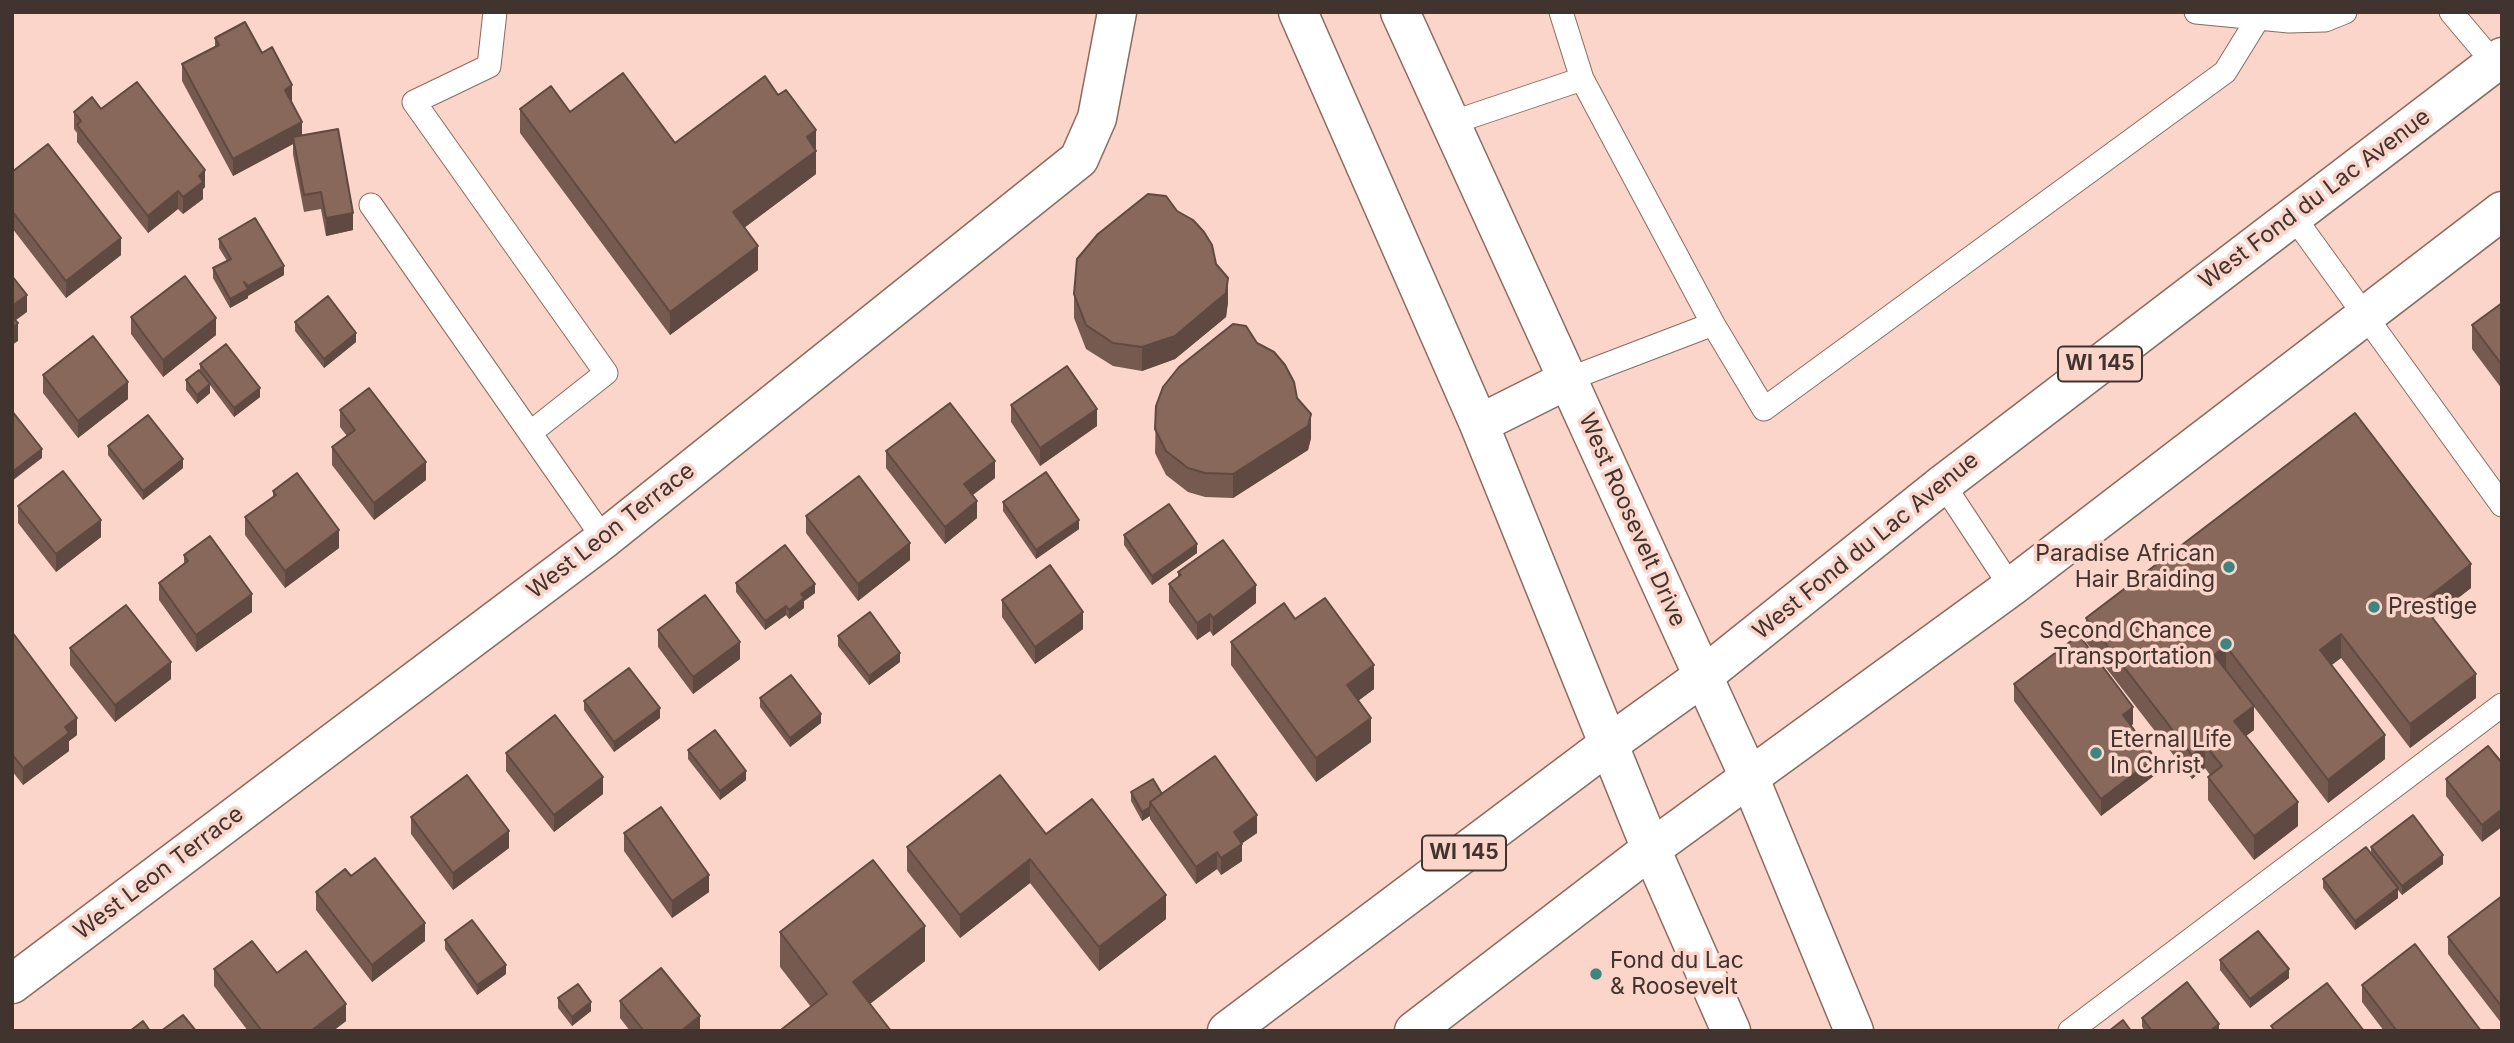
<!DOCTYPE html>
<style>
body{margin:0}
#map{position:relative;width:2514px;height:1043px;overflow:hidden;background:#fbd5c9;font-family:Inter,sans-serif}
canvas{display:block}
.frame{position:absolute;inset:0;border:14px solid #41332e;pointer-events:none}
</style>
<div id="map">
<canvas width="2514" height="1043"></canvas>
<div class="frame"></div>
</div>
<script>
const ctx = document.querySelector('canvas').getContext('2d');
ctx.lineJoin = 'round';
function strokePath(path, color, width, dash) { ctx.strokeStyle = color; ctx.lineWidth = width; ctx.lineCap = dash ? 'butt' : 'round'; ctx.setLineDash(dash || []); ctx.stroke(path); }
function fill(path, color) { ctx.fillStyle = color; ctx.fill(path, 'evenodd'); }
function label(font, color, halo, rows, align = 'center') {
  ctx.font = font + ' Inter,sans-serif'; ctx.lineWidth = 7; ctx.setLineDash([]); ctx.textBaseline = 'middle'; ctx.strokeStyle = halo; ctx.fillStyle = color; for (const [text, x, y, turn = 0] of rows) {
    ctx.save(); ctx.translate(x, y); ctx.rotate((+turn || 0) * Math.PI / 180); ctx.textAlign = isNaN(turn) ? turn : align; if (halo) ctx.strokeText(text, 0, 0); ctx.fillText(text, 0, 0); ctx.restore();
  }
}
const service = new Path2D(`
 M495,12L489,66L414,102L606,373L530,433
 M1561,12L1582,79L1713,324L1764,409L2225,72L2259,17
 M2196,12L2289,21L2325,20L2345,12
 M2451,12L2494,63
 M1451,123L1582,79
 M371,205L604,539
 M2293,216L2502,505
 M1569,379L1713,324
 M1943,484L2011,587
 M2070,1031L2502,705`);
const minor = new Path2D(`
 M12,984L604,539L1079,159L1097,118L1117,12`);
const tertiary = new Path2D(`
 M1298,12L1479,424L1651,849L1731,1031
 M1400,12L1750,779L1854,1031
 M1479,424L1569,379`);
const primary = new Path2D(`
 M1227,1031L1609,744L1702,677L1943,484L2502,57
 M1414,1031L1651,849L2011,587L2502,211`);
strokePath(service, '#8b6a5f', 25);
strokePath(minor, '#8b6a5f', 41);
strokePath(tertiary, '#8b6a5f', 41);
strokePath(primary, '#8b6a5f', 41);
strokePath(service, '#fff', 23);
strokePath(minor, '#fff', 38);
strokePath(tertiary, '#fff', 38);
strokePath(primary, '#fff', 38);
fill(new Path2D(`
 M215,38L262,53L292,102L302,136L353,230L326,236L321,209L304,212L293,154V144L233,176L182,81V64L215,47Z
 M778,95L816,130V174L744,228L758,270L670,335L520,133V109L570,112L675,143Z
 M101,109L205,187L203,189V199L183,214L178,209L148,233L77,142V133L74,129V112Z
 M12,172L121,255L66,298L12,228Z
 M219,239L284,275L248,295V298L230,308L213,278V268L227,261L219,248Z
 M1216,264L1228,302L1226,317L1175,359L1142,371L1113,366L1086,349L1074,318V294Z
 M2502,303V389L2472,349V325Z
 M131,317L216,335L163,377L131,334Z
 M295,322L356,342L324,368L295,331Z
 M1257,343L1297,398L1311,438L1308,450L1233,498L1205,497L1188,492L1166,475L1155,453L1156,406Z
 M200,364L260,397L234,417L210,385V393L197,404L186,390V380L200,372Z
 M43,375L128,399L78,438L43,393Z
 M1011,405L1097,426L1040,466L1011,422Z
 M340,410L426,480L374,520L332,465V447L347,436L340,427Z
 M108,446L183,468L143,500L108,455Z
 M886,451L995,478L973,495L977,518L945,544L886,468Z
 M273,491L339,548L285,588L245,535V517L273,497Z
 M1003,502L1079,529L1036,559L1003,511Z
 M18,506L101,537L56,572L18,523Z
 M806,516L910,560L858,601L806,533Z
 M1124,535L1197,553L1152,585L1124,545Z
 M184,555L252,612L196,652L159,600V583L184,563Z
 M1178,572L1256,603L1213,636L1210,631L1197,640L1169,602V584L1178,578Z
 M736,583L815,593L804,601V608L789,619L786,615L765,630L736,592Z
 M2471,588L2433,618L2476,698L2410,748L2341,658L2331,665L2385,759L2328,803L2254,707V730L2246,736L2298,826L2254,860L2208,800V777L2210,775L2205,768L2192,779L2086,642V618Z
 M1002,600L1083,629L1035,664L1002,617Z
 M1295,619L1374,689L1358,701L1371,742L1316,782L1231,665V642Z
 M658,630L740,659L693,694L658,647Z
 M12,632L77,735L69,741V751L23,785L12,771Z
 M838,636L900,662L869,685L838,646Z
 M70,648L171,679L115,722L70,665Z
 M2014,684L2133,724L2131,726L2155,775L2101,816L2014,701Z
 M760,698L821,723L790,747L760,707Z
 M584,701L660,718L614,752L584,710Z
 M2488,746L2482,842L2446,796V779Z
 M688,750L746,780L720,800L688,759Z
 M506,753L603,794L554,832L506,771Z
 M1131,792L1162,794L1257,833L1242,843V861L1221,875L1217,869L1196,884L1150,819V816L1142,821L1131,801Z
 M411,817L509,848L453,890L411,834Z
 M624,833L709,892L672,918L624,851Z
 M1046,834L1166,919L1099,971L1030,883L960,938L907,871V847Z
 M2371,847L2443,864L2402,895L2398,890V898L2355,930L2323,888V879L2371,854Z
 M351,876L425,941L372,982L316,910V892Z
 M2502,896V1024L2448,954V937Z
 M780,932L925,961L870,1004L891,1031H782V1029L811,1007L780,967Z
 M445,940L506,974L477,995L445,949Z
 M2220,960L2289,978L2250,1008L2220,970Z
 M214,969L277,973L346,1021L333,1031H248L214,986Z
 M2362,985L2481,1031H2384L2362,1002Z
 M558,998L591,1011L572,1026L558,1008Z
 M620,1001L700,1031H630L620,1018Z
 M2142,1018L2219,1031H2145L2142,1027Z`), '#76594f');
fill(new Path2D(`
 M292,85V102L285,107V90Z
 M302,122V139L293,137V144L233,176V159Z
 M816,130V174L733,236V212L807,137Z
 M205,170V187L203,189V199L183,214V197L199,176Z
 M178,191V209L148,233V216Z
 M353,213V230L326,236V218Z
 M121,238V255L66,298V281Z
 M758,246V270L670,335V312Z
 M284,266V275L248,296V286Z
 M1228,278V302L1226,317L1175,359L1142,371V347Z
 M248,289V298L230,308V299Z
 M27,295V312L12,323V306Z
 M216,318V335L163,377V360Z
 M18,323V341L12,345V328Z
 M356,333V342L324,368V359Z
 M128,382V399L78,438V421Z
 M210,384V393L197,404V395Z
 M260,388V397L234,417V408Z
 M1097,409V426L1040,466V448Z
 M1311,414V438L1308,450L1233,498V474Z
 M42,449V458L12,481V472Z
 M183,459V468L143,500V491Z
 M995,461V478L964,501V484Z
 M426,462V480L374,520V503Z
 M977,501V518L945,544V527Z
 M101,520V537L56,572V554Z
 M1079,520V529L1036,559V550Z
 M339,530V548L285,588V571Z
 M910,543V560L858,601V584Z
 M1197,544V553L1152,585V576Z
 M2471,564V588L2421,626V603Z
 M815,584V593L804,601V608L789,619V610L801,594Z
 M1256,585V603L1213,636V618Z
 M252,594V612L196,652V635Z
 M786,606V615L765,630V621Z
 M1083,612V629L1035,664V647Z
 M1210,614V631L1197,640V623Z
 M2341,634V658L2320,674V650Z
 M740,642V659L693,694V677Z
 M2226,646V670L2214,655Z
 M900,653V662L869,685V676Z
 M171,662V679L115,722V705Z
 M1374,665V689L1347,709V685Z
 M2476,674V698L2410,748V724Z
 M2254,706V730L2234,745V721Z
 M2133,707V724L2123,732V715Z
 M660,708V718L614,752V742Z
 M821,714V723L790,747V738Z
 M77,718V735L69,741V751L23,785V768L65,727Z
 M1371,718V742L1316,782V758Z
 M2385,735V759L2328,803V780Z
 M2205,745V768L2192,779V755Z
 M2155,758V775L2101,816V799Z
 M746,771V780L720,800V791Z
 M603,777V794L554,832V815Z
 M2298,802V826L2254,860V836Z
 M1150,807V816L1142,821V812Z
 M2502,809V827L2482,842V825Z
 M1257,815V833L1234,849V832Z
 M509,831V848L453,890V873Z
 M1242,844V861L1221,875V858Z
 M1217,852V869L1196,884V867Z
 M2443,855V864L2402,895V886Z
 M1030,859V883L960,938V915Z
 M709,875V892L672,918V901Z
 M2398,888V898L2355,930V921Z
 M1166,895V919L1099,971V947Z
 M425,923V941L372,982V965Z
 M925,926V961L853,1017V982Z
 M506,965V974L477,995V985Z
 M2289,969V978L2250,1008V999Z
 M591,1002V1011L572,1026V1017Z
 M346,1004V1021L333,1031H311Z
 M700,1016V1031H681Z
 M2219,1024V1031H2210Z`), '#604940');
const building = new Path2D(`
 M245,22L262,53L272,47L292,85L285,90L302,122L233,159L182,64L219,45L215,38Z
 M623,73L675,143L765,76L778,95L786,90L816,130L807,137L816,151L733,212L758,246L670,312L520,109L551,86L570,112Z
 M137,82L205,170L199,176L203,182L183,197L178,191L148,216L77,125L81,121L74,112L92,97L101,109Z
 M338,129L353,213L326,218L321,192L304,195L293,137Z
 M48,144L121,238L66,281L12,211V172Z
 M1148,194L1166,196L1177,211L1193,220L1204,232L1212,245L1216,264L1228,278L1226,293L1175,336L1142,347L1113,343L1086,325L1074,294L1077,259L1098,234Z
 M255,218L284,266L248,286L244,282L248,289L230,299L213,268L231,259L219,239Z
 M12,276L27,295L12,306Z
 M185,276L216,318L163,360L131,317Z
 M328,296L356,333L324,359L295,322Z
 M2502,303V365L2472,325Z
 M12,317L18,323L12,328Z
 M1233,324L1246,326L1257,343L1274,352L1285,365L1294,382L1297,398L1311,414L1308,426L1233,474L1205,473L1188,468L1166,451L1155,429L1156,406L1163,387L1179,367Z
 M93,336L128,382L78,421L43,375Z
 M226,344L260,388L234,408L200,364Z
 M1067,366L1097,409L1040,448L1011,405Z
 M199,370L210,384L197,395L186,380Z
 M369,388L426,462L374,503L332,447L355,430L340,410Z
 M950,403L995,461L964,484L977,501L945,527L886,451Z
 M12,411L42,449L12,472Z
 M2355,413L2471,564L2421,603L2476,674L2410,724L2341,634L2320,650L2385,735L2328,780L2226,646L2214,655L2254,706L2234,721L2298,802L2254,836L2208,777L2222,766L2205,745L2192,755L2086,618Z
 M148,415L183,459L143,491L108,446Z
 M63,471L101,520L56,554L18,506Z
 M1046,472L1079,520L1036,550L1003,502Z
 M297,473L339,530L285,571L245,517L276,495L273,491Z
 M859,476L910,543L858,584L806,516Z
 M1169,504L1197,544L1152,576L1124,535Z
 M210,536L252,594L196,635L159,583L188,561L184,555Z
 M1223,540L1256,585L1213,618L1210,614L1197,623L1169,584L1181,575L1178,572Z
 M785,545L815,584L801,594L804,598L789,610L786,606L765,621L736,583Z
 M1050,565L1083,612L1035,647L1002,600Z
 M705,595L740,642L693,677L658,630Z
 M1325,598L1374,665L1347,685L1371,718L1316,758L1231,642L1284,603L1295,619Z
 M126,605L171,662L115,705L70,648Z
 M870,612L900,653L869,676L838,636Z
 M12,632L77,718L65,727L69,733L23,768L12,754Z
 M2079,635L2133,707L2123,715L2155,758L2101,799L2014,684Z
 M629,668L660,708L614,742L584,701Z
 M791,675L821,714L790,738L760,698Z
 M555,715L603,777L554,815L506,753Z
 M715,730L746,771L720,791L688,750Z
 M2488,746L2502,763V809L2482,825L2446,779Z
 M1215,756L1257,815L1234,832L1242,844L1221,858L1217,852L1196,867L1150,802Z
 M467,775L509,831L453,873L411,817Z
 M1000,775L1046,834L1092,799L1166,895L1099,947L1030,859L960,915L907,847Z
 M1153,779L1162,794L1150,802V807L1142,812L1131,792Z
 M661,807L709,875L672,901L624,833Z
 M2413,815L2443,855L2402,886L2371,847Z
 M2366,847L2398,888L2355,921L2323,879Z
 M375,858L425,923L372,965L316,892L345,869L351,876Z
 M873,860L925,926L853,982L891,1031H784L782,1029L827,994L780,932Z
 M2502,896V1007L2448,937Z
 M472,920L506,965L477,985L445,940Z
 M2258,931L2289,969L2250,999L2220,960Z
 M252,941L277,973L306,951L346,1004L311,1031H262L214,969Z
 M2415,944L2481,1031H2397L2362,985Z
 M661,968L700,1016L681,1031H644L620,1001Z
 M2187,982L2219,1024L2210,1031H2152L2142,1018Z
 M2327,983L2364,1031H2275L2271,1026Z
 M578,984L591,1002L572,1017L558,998Z
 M183,1015L196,1031H161Z
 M2123,1020L2131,1031H2109Z
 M143,1021L150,1031H130Z`);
fill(building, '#89685c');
strokePath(building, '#604940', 2);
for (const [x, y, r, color] of [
 [2229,567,7,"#3e8580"],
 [2374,607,7,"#3e8580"],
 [2226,644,7,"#3e8580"],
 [2096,753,7,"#3e8580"],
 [1596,974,7,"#3e8580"]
]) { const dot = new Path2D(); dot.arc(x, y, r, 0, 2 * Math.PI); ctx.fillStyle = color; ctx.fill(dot); strokePath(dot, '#fbd5c9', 2.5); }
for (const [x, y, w] of [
 [2100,364,84],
 [1464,853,84]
]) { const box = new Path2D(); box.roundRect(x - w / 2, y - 17.5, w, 35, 5); ctx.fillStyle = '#fbd5c9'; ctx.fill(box); strokePath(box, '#41332e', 2); }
label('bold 21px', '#41332e', null, [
 ["WI 145",2100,364],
 ["WI 145",1464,853]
]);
label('23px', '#41332e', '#fbd5c9', [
 ["West Fond du Lac Avenue",2315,199,-37],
 ["West Roosevelt Drive",1632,520,66],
 ["West Leon Terrace",611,531,-38],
 ["West Fond du Lac Avenue",1866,546,-39],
 ["West Leon Terrace",159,873,-37]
]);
label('23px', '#41332e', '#fbd5c9', [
 ["Paradise African",2215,554,"right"],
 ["Hair Braiding",2215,580,"right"],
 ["Prestige",2388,607],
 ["Second Chance",2212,631,"right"],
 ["Transportation",2212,657,"right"],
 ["Eternal Life",2110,740],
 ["In Christ",2110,766],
 ["Fond du Lac",1610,961],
 ["& Roosevelt",1610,987]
], 'left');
</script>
